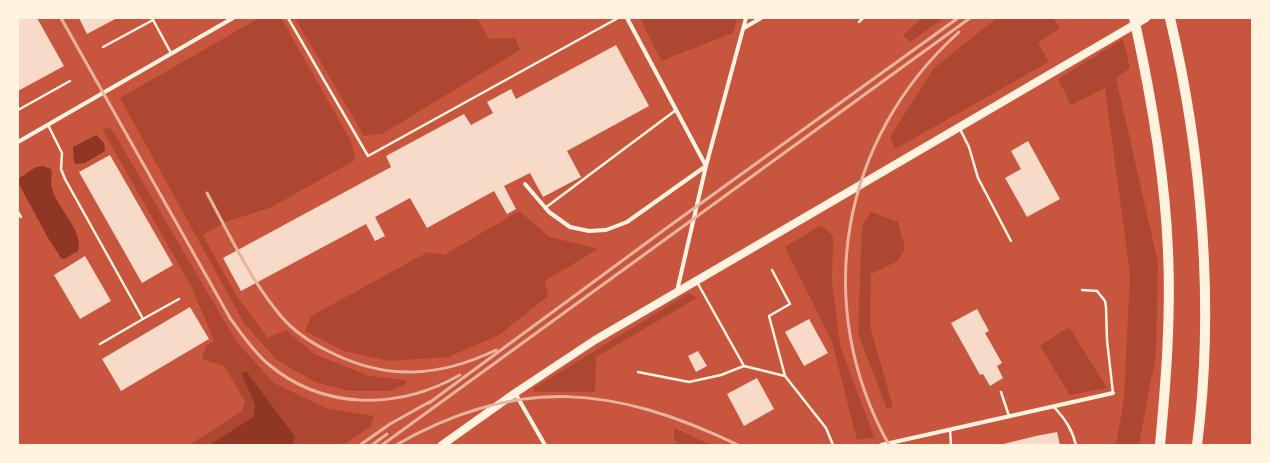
<!DOCTYPE html>
<style>
body{margin:0}
#map{position:relative;width:1270px;height:463px;overflow:hidden;background:#c8553d;font-family:"Golos Text",sans-serif}
canvas{display:block}
.frame{position:absolute;inset:0;border:19px solid #fff3e0;pointer-events:none}
</style>
<div id="map">
<canvas width="1270" height="463"></canvas>
<div class="frame"></div>
</div>
<script>
const ctx = document.querySelector('canvas').getContext('2d');
ctx.lineJoin = 'round';
function fill(path, color) { ctx.fillStyle = color; ctx.fill(path, 'evenodd'); }
function strokePath(path, color, width, dash) { ctx.strokeStyle = color; ctx.lineWidth = width; ctx.lineCap = dash ? 'butt' : 'round'; ctx.setLineDash(dash || []); ctx.stroke(path); }
fill(new Path2D(`
 M259,18H281L351,141L355,160L272,207L226,222L203,235L236,295L268,338L286,330L314,354L369,376L405,380L406,384L390,391H349L315,382L277,360L244,323L120,98Z
 M295,18H477L489,39L515,38L520,50L382,134L364,136Z
 M640,18H737L733,33L661,61Z
 M922,18H944L910,42L903,35Z
 M997,18H1053L1060,28L1038,43L1049,62L895,149L890,137L934,68Z
 M1123,39L1130,68L1116,78L1158,263L1156,354L1139,445H1116L1124,399L1130,274L1105,88L1071,105L1058,79Z
 M111,128L236,341L274,383L326,408L374,416L371,426L344,445H292L295,435L247,372L241,374L255,405L253,417L210,445H189L242,411L245,401L224,366L202,359L206,346L214,341L192,288L102,129Z
 M519,211L550,237L598,249L545,281L548,296L499,335L448,357L389,361L344,351L305,331L311,316L428,252L444,255Z
 M871,212L898,222L905,248L898,261L871,274L870,326L893,407L887,409L858,333L862,226Z
 M821,225L833,236L832,282L840,345L874,437L857,440L832,342L785,247Z
 M689,293L697,298L596,357L595,392H534V388Z
 M1069,327L1107,388L1070,395L1040,346Z
 M674,428L711,445H677L674,438Z`), '#ae4732');
fill(new Path2D(`
 M96,135L104,143L105,151L85,163L77,164L74,163L73,147Z
 M43,166L51,169C53,176 50,182 52,188C56,207 85,232 78,251L64,259L61,258L48,238L19,184L18,179L36,167Z
 M247,372L295,436L292,445H210L253,417L255,405L241,373Z`), '#8f3625');
fill(new Path2D(`
 M18,18H37L64,66L18,91Z
 M79,18H117L87,34Z
 M616,45L649,106L567,151L581,177L543,197L530,173L504,186L516,209L507,214L494,191L427,228L410,198L375,217L385,236L375,241L366,224L241,291L223,258L391,167L386,156L464,114L471,125L493,113L487,102L511,89L516,99Z
 M1028,141L1060,199L1027,217L1005,178L1021,169L1011,151Z
 M110,155L173,265L142,283L79,172Z
 M85,256L111,301L80,319L54,275Z
 M190,307L209,339L121,391L102,359Z
 M977,309L989,331L985,333L1002,363L997,366L1003,378L990,386L983,374L980,375L951,323Z
 M809,319L828,353L804,366L785,332Z
 M698,351L707,366L696,372L688,356Z
 M757,378L774,409L744,426L727,394Z
 M1057,432L1060,445H999L1036,436Z`), '#f7dbc8');
strokePath(new Path2D(`
 M152,18L171,53
 M288,18L368,156L618,18
 M859,22L863,18
 M103,47L153,20
 M18,110L70,81
 M48,125L62,153L61,169L65,179L143,319L100,344
 M960,129L969,147L978,178L1011,241
 M545,208L676,110
 M18,212L21,217
 M772,270L790,304L769,316L785,376
 M697,282L744,366L785,376L826,428L833,445
 M1082,290L1097,291L1105,301L1106,307L1107,340L1113,393
 M143,319L179,299
 M638,372L689,382L721,375L744,366
 M1001,392L1009,416
 M1054,407C1065,419 1072,429 1076,445
 M950,430L951,445`), '#fff3e0', 2.5);
strokePath(new Path2D(`
 M744,28L761,18
 M18,142L233,18
 M525,184L549,212L570,227L589,231L606,230L627,222L706,166L627,18
 M677,291L706,166L746,18
 M515,393L545,445
 M881,445L1113,393`), '#fff3e0', 4);
strokePath(new Path2D(`
 M442,445L515,393L595,340L1146,18`), '#fff3e0', 8);
strokePath(new Path2D(`
 M1134,18C1151,95 1165,173 1168,251C1171,316 1166,381 1160,445
 M1170,18C1202,153 1215,307 1197,445`), '#fff3e0', 10);
strokePath(new Path2D(`
 M61,18L230,318C241,333 252,350 267,363C323,411 398,410 460,375
 M207,193C228,232 248,275 276,310C290,329 309,342 330,352C387,381 440,377 496,350
 M429,403L668,227L958,18
 M360,445L390,424L433,400
 M372,445L387,434
 M382,445L970,18
 M396,445C518,375 615,386 738,445
 M889,445C811,305 840,139 959,32`), '#e9b49f', 3);
</script>
